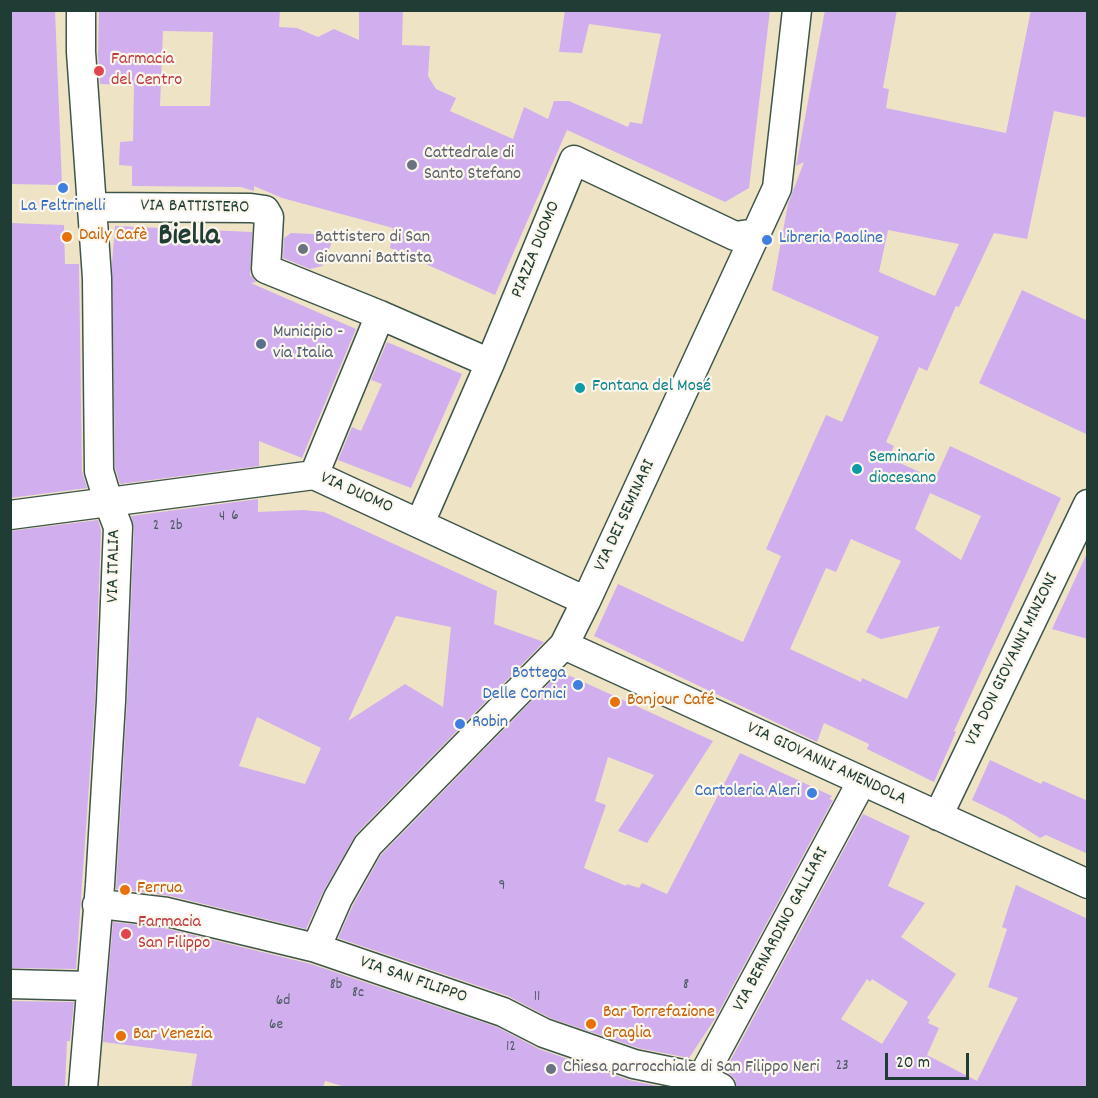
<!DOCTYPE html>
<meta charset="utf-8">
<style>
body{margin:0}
#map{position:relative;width:1098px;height:1098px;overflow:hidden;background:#efe3c5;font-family:Dekko,sans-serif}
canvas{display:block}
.frame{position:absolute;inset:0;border:12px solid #1f3d34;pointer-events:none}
.scale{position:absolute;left:885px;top:1053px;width:84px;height:27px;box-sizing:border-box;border:3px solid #1f3d34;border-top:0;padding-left:8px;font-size:18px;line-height:21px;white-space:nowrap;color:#1f3d34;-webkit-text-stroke:4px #fbf7ec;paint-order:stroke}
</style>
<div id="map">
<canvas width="1098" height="1098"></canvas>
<div class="frame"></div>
<div class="scale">20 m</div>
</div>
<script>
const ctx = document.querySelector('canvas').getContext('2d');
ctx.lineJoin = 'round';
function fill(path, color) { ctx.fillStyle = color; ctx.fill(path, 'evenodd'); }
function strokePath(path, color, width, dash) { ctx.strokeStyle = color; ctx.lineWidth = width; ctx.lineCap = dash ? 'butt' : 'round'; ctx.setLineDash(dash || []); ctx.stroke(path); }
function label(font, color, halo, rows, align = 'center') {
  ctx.font = font + ' Dekko,sans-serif'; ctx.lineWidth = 4.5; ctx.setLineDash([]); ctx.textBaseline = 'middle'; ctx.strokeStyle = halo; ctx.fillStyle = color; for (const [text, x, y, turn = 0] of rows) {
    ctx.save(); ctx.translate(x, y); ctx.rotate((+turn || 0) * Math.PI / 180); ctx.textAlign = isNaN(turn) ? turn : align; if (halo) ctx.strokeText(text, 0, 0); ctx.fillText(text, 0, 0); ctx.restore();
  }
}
fill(new Path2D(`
 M10,10H55L62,185L10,184Z
 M99,10H280L279,27L297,28L318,37L334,29L359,40V10H403L402,45L430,46L428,76L436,89L456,98L450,111L513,139L524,107L548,119L554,101H569L628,127L630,122L642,124L661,34L589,24L582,53L559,52L565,10H770L749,188L725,202L567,130L495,295L390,248L393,228L282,198L254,186V191L241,187L132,186V166L119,165L120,142L133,141L134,85L100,84L98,55ZM163,31L213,32L210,106H160Z
 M825,10H897L883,88L889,89L886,108L1006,133L1031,10H1088V118L1054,111L1027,239L994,233L959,307L956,306L927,371L919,367L886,442L894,446L889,458L935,479L950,446L1061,498L954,731L956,732L934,782L867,749L869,744L824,723L817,742L594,636L618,584L743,642L781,556L766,549L826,415L842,422L879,337L772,290L788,204L804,162L796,166ZM888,230L959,244L935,296L879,272ZM930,493L981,516L961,560L915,529ZM851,539L901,561L866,632L881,639L940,626L907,699L862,678L861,682L790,649L826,568L836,572Z
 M11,223L64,225L65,264H79L82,471L87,488L10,498Z
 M115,226L252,232L250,277L251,275L256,282L251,283L356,329L302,458L259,441V466L120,484L115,468L112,263Z
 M291,233L335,235L322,266L310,269L283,258L284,238Z
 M1022,290L1088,321V435L979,383Z
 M387,342L462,374L411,488L338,460L352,427L361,431L382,384L371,380Z
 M258,499V512L303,510L324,512L497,591L494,624L544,642L356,834L324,890L306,929L171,896L116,889L127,702L134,528L131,516ZM396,616L451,627L443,707L405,684L348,721ZM257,717L321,748L305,784L239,766Z
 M98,520L101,530L95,700L76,969L10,968V531Z
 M1088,551V639L1052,629Z
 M559,673L566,674L713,741L647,843L618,831L654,775L608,757L595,801L606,805L584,868L626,886L627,884L639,888L642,883L667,894L740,753L832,796L829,799L833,800L716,1017L689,1058L638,1048L550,1018L508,996L338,938L353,905L381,855Z
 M990,760L1041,784L1043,781L1088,801V854L1046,835L1040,838L1007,817L972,800Z
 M863,814L910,836L888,886L925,903L901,937L956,974L927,1018L930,1020L928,1023L939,1028L927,1055L977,1081L1018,998L988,987L1007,929L1002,927L1016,885L1088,919V1088H737L735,1079L728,1073L727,1067ZM867,979L870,982L872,979L908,1002L882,1044L841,1019Z
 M113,922L164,928L311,964L497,1027L539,1049L629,1080L666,1088H349L325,1081L323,1088H191L197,1054L103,1042Z
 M10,1001L74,1002L70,1041H67L65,1088H10Z`), '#d1afef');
const minor = new Path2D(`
 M81,10V52L97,278L99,471L108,501L118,527L111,701L100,885L83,1088
 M92,207L251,208L265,210L269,217L266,269L380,315L314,475
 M380,315L490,363
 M10,515L314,475L586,601
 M420,523L490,363L574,160L735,236L756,233
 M564,645L1088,884
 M938,816L1088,504
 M97,905H109L167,912L316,948L503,1012L544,1033L634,1064L702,1078L721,1088
 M316,948L338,898L368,845L564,645L586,601L777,188L797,10
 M10,984L90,986
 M702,1078L862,781`);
strokePath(minor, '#3e564a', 31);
strokePath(minor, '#fff', 28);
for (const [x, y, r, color] of [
 [99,71,6,"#e0444e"],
 [412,165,6,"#6b7280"],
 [63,188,6,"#3f7fe0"],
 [67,237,6,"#e8710a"],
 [767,240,6,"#3f7fe0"],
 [303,249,6,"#6b7280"],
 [261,344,6,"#5c6f8a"],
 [580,388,6,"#0f9aa8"],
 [857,469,6,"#0f9aa8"],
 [578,685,6,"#3f7fe0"],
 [615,702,6,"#e8710a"],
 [460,724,6,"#3f7fe0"],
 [812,793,6,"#3f7fe0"],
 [125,890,6,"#e8710a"],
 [126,934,6,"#e0444e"],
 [591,1024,6,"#e8710a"],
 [121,1036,6,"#e8710a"],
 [551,1069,6,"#6b7280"]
]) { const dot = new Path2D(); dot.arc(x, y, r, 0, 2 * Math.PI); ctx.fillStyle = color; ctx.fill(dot); strokePath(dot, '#fbf7ec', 2); }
label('15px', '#4c5a63', null, [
 ["6",235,517],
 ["4",222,518],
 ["2",156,527],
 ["2b",176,527],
 ["9",502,887],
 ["8b",336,986],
 ["8",686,986],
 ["8c",358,994],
 ["11",537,998],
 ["6d",283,1002],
 ["6e",276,1026],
 ["12",511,1048],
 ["23",842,1067]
]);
label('18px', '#be3a42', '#fbf7ec', [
 ["Farmacia",111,61],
 ["del Centro",111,82],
 ["Farmacia",138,924],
 ["San Filippo",138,945]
], 'left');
label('18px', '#5b616d', '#fbf7ec', [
 ["Cattedrale di",424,155],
 ["Santo Stefano",424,176],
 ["Battistero di San",315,239],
 ["Giovanni Battista",315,260],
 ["Chiesa parrocchiale di San Filippo Neri",563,1069]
], 'left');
label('18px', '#366cbe', '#fbf7ec', [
 ["La Feltrinelli",63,208,"center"],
 ["Libreria Paoline",779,240],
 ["Bottega",566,675,"right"],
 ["Delle Cornici",566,696,"right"],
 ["Robin",472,724],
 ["Cartoleria Aleri",800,793,"right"]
], 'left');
label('18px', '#1f3d34', '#fbf7ec', [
 ["VIA BATTISTERO",195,208,1],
 ["PIAZZA DUOMO",537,250,-68],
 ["VIA DUOMO",356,494,24],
 ["VIA DEI SEMINARI",626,516,-65],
 ["VIA ITALIA",115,566,-89],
 ["VIA DON GIOVANNI MINZONI",1013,660,-64],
 ["VIA GIOVANNI AMENDOLA",826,765,25],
 ["VIA BERNARDINO GALLIARI",782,930,-62],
 ["VIA SAN FILIPPO",413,981,19]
]);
label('18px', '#c56008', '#fbf7ec', [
 ["Daily Cafè",79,237],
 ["Bonjour Café",627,702],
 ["Ferrua",137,890],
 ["Bar Torrefazione",603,1014],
 ["Graglia",603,1035],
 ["Bar Venezia",133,1036]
], 'left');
label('18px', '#4e5e75', '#fbf7ec', [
 ["Municipio -",273,334],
 ["via Italia",273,355]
], 'left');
label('18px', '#0d838f', '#fbf7ec', [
 ["Fontana del Mosé",592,388],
 ["Seminario",869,459],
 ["diocesano",869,480]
], 'left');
label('bold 30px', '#1f3d34', '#fbf7ec', [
 ["Biella",189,239]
]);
</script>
